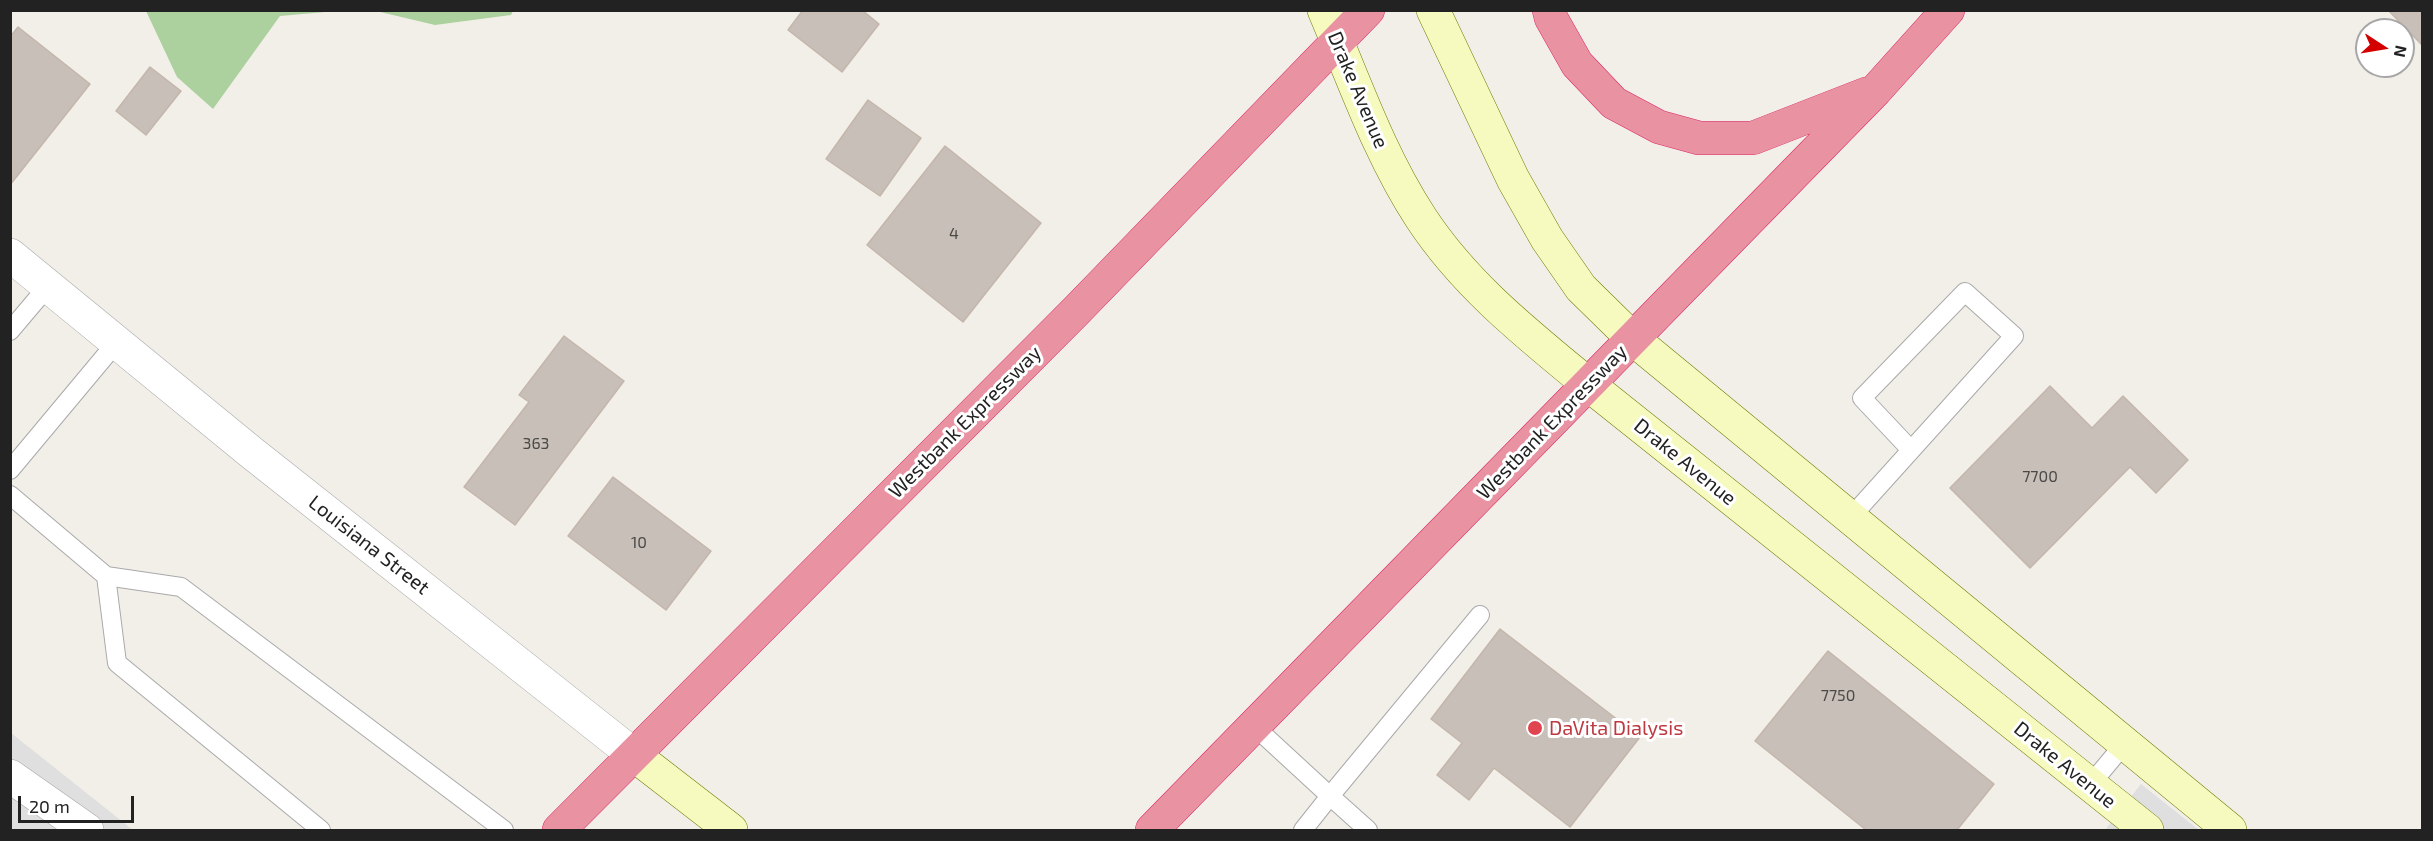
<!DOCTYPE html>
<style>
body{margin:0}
#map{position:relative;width:2433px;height:841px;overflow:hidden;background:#f2efe9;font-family:"Exo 2",sans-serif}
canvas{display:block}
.frame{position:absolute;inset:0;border:12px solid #222;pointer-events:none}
.north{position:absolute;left:2355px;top:18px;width:60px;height:60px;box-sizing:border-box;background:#fff;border:2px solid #a7a7a7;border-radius:50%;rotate:102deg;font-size:16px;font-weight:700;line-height:24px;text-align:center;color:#222}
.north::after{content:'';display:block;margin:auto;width:21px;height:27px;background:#d40000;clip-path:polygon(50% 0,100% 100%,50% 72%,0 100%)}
.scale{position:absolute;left:18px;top:796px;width:116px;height:27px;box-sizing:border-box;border:3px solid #222;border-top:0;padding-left:8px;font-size:18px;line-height:21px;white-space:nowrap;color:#222;-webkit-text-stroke:4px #fff;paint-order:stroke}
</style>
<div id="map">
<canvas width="2433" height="841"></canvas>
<div class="frame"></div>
<div class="north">N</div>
<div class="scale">20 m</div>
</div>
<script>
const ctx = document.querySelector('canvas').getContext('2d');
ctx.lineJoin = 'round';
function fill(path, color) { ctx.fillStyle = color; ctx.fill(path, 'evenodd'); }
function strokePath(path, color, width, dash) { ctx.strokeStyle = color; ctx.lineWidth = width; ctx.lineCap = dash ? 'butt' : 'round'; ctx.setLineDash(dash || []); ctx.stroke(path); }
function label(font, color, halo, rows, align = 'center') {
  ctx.font = font + ' "Exo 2",sans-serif'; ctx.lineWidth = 6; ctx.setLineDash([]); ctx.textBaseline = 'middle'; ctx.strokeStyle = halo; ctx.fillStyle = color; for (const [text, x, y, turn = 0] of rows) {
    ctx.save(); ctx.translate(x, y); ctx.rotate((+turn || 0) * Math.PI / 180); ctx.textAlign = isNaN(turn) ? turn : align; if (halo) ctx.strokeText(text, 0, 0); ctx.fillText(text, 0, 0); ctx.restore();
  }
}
fill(new Path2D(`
 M11,733L133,830H11Z
 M2141,784L2199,830H2105Z`), '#e0dfdf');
fill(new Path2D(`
 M146,11H337L280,16L213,109L177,77Z
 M376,11L513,10V11L511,15L435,25Z`), '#add19e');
const building = new Path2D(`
 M803,10H862L879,24L842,72L788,30Z
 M2388,10H2422V45Z
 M18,27L90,84L10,185V37Z
 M150,67L181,91L146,135L116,111Z
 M868,100L921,138L880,196L826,159Z
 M945,146L1041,223L963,322L867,245Z
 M564,336L624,381L515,525L464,487L529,402L519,395Z
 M2050,386L2092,428L2123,396L2188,460L2156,493L2130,467L2030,568L1950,488Z
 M613,477L711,551L666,610L568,536Z
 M1500,629L1640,737L1570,827L1494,768L1469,800L1437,775L1462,743L1431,719Z
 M1828,651L1994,784L1957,830H1866L1755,741Z`);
fill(building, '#c7bfb8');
strokePath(building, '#c4b6ab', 1.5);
const lane = new Path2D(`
 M10,331L48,286
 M10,470L116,343
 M10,495L106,576L181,587L504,830
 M1850,518L2014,336L1965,292L1862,398L1911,450
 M106,576L117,663L321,830
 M1254,726L1330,796L1303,830
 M2090,785L2125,743
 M1368,830L1330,796L1480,615`);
const street = new Path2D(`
 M10,255L252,453L634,755
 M10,776L87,830`);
const secondary = new Path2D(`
 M1324,10C1354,80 1379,154 1421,218C1465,285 1527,334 1589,385L2147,830
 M1433,10L1513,179L1547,239L1581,288L1633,339L2230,830
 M634,755L731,830`);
const highway = new Path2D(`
 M1549,10L1551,18L1577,64L1614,103L1659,127L1699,138H1753L1866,94
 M559,830L1077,310L1368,10
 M1152,830L1876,90L1948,10`);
strokePath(lane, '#a9a9a9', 20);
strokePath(street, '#a9a9a9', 34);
strokePath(secondary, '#707d05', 34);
strokePath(highway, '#dc2a67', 34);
strokePath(lane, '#fff', 18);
strokePath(street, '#fff', 33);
strokePath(secondary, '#f7fabf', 33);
strokePath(highway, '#e892a2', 33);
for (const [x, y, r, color] of [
 [1535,728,8,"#e0444e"]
]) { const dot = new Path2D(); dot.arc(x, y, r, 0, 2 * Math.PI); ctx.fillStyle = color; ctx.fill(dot); strokePath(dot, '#fff', 2); }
label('16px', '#4b4948', null, [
 ["4",954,234],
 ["363",536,444],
 ["7700",2040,477],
 ["10",639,543],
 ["7750",1838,696]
]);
label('20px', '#222', '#fff', [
 ["Drake Avenue",1358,90,67],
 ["Westbank Expressway",965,422,-45],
 ["Westbank Expressway",1552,422,-46],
 ["Drake Avenue",1685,462,39],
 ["Louisiana Street",369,545,38],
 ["Drake Avenue",2065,765,39]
]);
label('20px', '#be3a42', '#fff', [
 ["DaVita Dialysis",1549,728]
], 'left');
</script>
